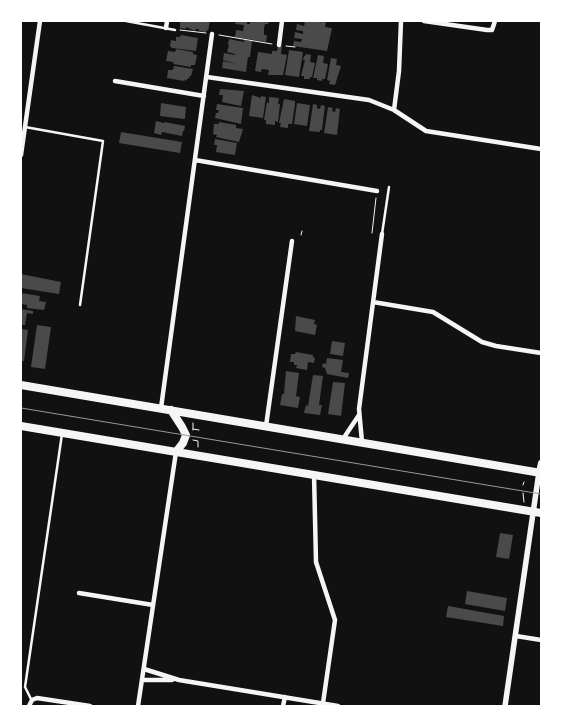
<!DOCTYPE html>
<style>
body{margin:0}
#map{position:relative;width:562px;height:727px;overflow:hidden;background:#111;font-family:Merriweather,serif}
canvas{display:block}
.frame{position:absolute;inset:0;border:22px solid #fff;pointer-events:none}
</style>
<div id="map">
<canvas width="562" height="727"></canvas>
<div class="frame"></div>
</div>
<script>
const ctx = document.querySelector('canvas').getContext('2d');
ctx.lineJoin = 'round';
function fill(path, color) { ctx.fillStyle = color; ctx.fill(path, 'evenodd'); }
function strokePath(path, color, width, dash) { ctx.strokeStyle = color; ctx.lineWidth = width; ctx.lineCap = dash ? 'butt' : 'round'; ctx.setLineDash(dash || []); ctx.stroke(path); }
fill(new Path2D(`
 M180,21H210L208,31L206,30V32L199,31V29H196L195,31L186,27V29L180,28Z
 M236,21H247V24H250V21H269L268,24H265L264,28V35H267L266,42L235,37L236,30L243,31L244,25L235,24Z
 M300,21H326L325,27L332,28L327,51L293,46L294,41L301,42L302,39L294,38L295,32L303,34V31L296,30L297,24L304,26L305,23Z
 M181,35L198,38L196,51L172,48L170,46L171,40L176,41V37H180Z
 M229,39L244,42V40L252,41L250,57H248L246,72L222,68L223,61L237,64L223,60L224,53L235,55V54L227,52L229,45H228Z
 M278,46H282L281,54L287,55L283,75H268L269,70L262,69L261,72L255,71L258,52L272,54V51H277Z
 M176,49L193,52V54L197,55L195,65H191V67L173,64L174,62L166,61L168,51L175,52Z
 M289,50L303,52L299,77L285,75Z
 M306,54L311,55L310,62L315,63L312,77H310V79H304V76H301L305,60H303L304,56H305Z
 M318,55L324,56L323,63L328,64L325,79H322V81L317,80V78H313Z
 M331,58L337,59L336,65L341,66L335,85L329,84L330,81L327,80Z
 M174,66L193,69L191,76H189L190,77L185,81L184,79V81L167,78L168,70H173Z
 M220,89L244,91L241,106L222,102L223,95H219Z
 M252,95L261,98V96L266,97L263,118L249,116Z
 M269,97L279,98L278,104H280L278,122L275,121V125L266,124V120H264L267,102L269,103Z
 M284,99L295,101V104L292,124H288V128L280,127L281,123H279Z
 M161,103L186,107L185,119L160,116Z
 M297,103L310,105L307,126L294,124Z
 M217,104L243,108L241,124L215,118L216,113H218L219,110H216Z
 M313,104L317,105V108L320,109L321,105L325,106L322,130H320V132L309,131Z
 M328,107L333,108L332,111L335,112L336,108L340,109L337,135L324,133Z
 M156,121L164,123L165,122L185,126L184,131H183L182,136L162,132L161,135L154,133Z
 M219,122L236,125V128L243,129L239,142L216,137L217,135L213,134L214,124H219Z
 M121,132L182,142L180,153L119,143Z
 M215,139L237,143L235,155L216,152L217,145H214Z
 M21,274L61,282L59,294L21,288Z
 M21,293L40,296L39,301L46,302L44,310L27,308V305L21,304Z
 M21,309L33,311V314L27,313L25,325H21Z
 M296,316L315,320L314,324L317,325L315,335L295,331Z
 M37,325L51,327L45,369L31,367Z
 M21,329L28,330L24,361H21Z
 M332,341L345,343L343,356L330,354Z
 M296,352L313,355V357L315,358L314,363L308,362L307,370L296,368L297,365H294V362H290L291,354H295Z
 M327,358L343,360L341,372L349,373L348,378L327,374L325,368L322,367L323,363L326,364Z
 M286,371L299,373L296,396L300,397L298,408L280,405L282,394H284Z
 M313,375L323,376L319,405H322L320,415L304,413L306,405L308,406Z
 M333,382L345,383L341,416L328,414Z
 M500,533L513,535L509,559L496,557Z
 M467,591L507,598L505,611L465,604Z
 M448,606L504,616L503,626L446,617Z`), '#4a4a4a');
strokePath(new Path2D(`
 M180,30L206,33
 M219,35L272,44
 M286,46L295,47
 M372,233L376,198
 M301,235L302,231
 M193,423V430
 M193,429L199,430
 M193,440L198,441V447
 M523,485L524,482
 M523,493L524,502`), '#f5f5f5', 1);
strokePath(new Path2D(`
 M126,21L175,30
 M25,127L103,141L80,305
 M382,234L389,187
 M31,699L25,687L62,434`), '#f5f5f5', 2.5);
strokePath(new Path2D(`
 M424,21L487,30H492L495,21
 M166,28L167,21
 M279,45L282,21
 M207,77L369,100L394,110L426,131L541,149
 M115,81L204,96
 M394,110L399,71L401,21
 M21,155L40,21
 M195,160L377,191
 M373,302L433,312L482,342L496,346L541,353
 M161,408L212,34
 M266,426L292,241
 M343,439L359,415
 M362,442L359,409L382,234
 M314,474L316,562L335,620L323,703
 M79,593L153,605
 M516,636L541,640
 M144,669L179,680L338,706
 M142,680H172
 M29,706L32,700L37,698L90,706
 M138,706L176,452
 M283,706L285,697`), '#f5f5f5', 4.5);
strokePath(new Path2D(`
 M505,706L539,472`), '#f5f5f5', 5.5);
strokePath(new Path2D(`
 M539,472L541,463`), '#f5f5f5', 6);
strokePath(new Path2D(`
 M21,385L541,473
 M171,410L182,427L186,435L183,443L176,452
 M21,426L541,513`), '#f5f5f5', 8);
strokePath(new Path2D(`
 M21,408L541,494`), '#9a9a9a', 1);
</script>
